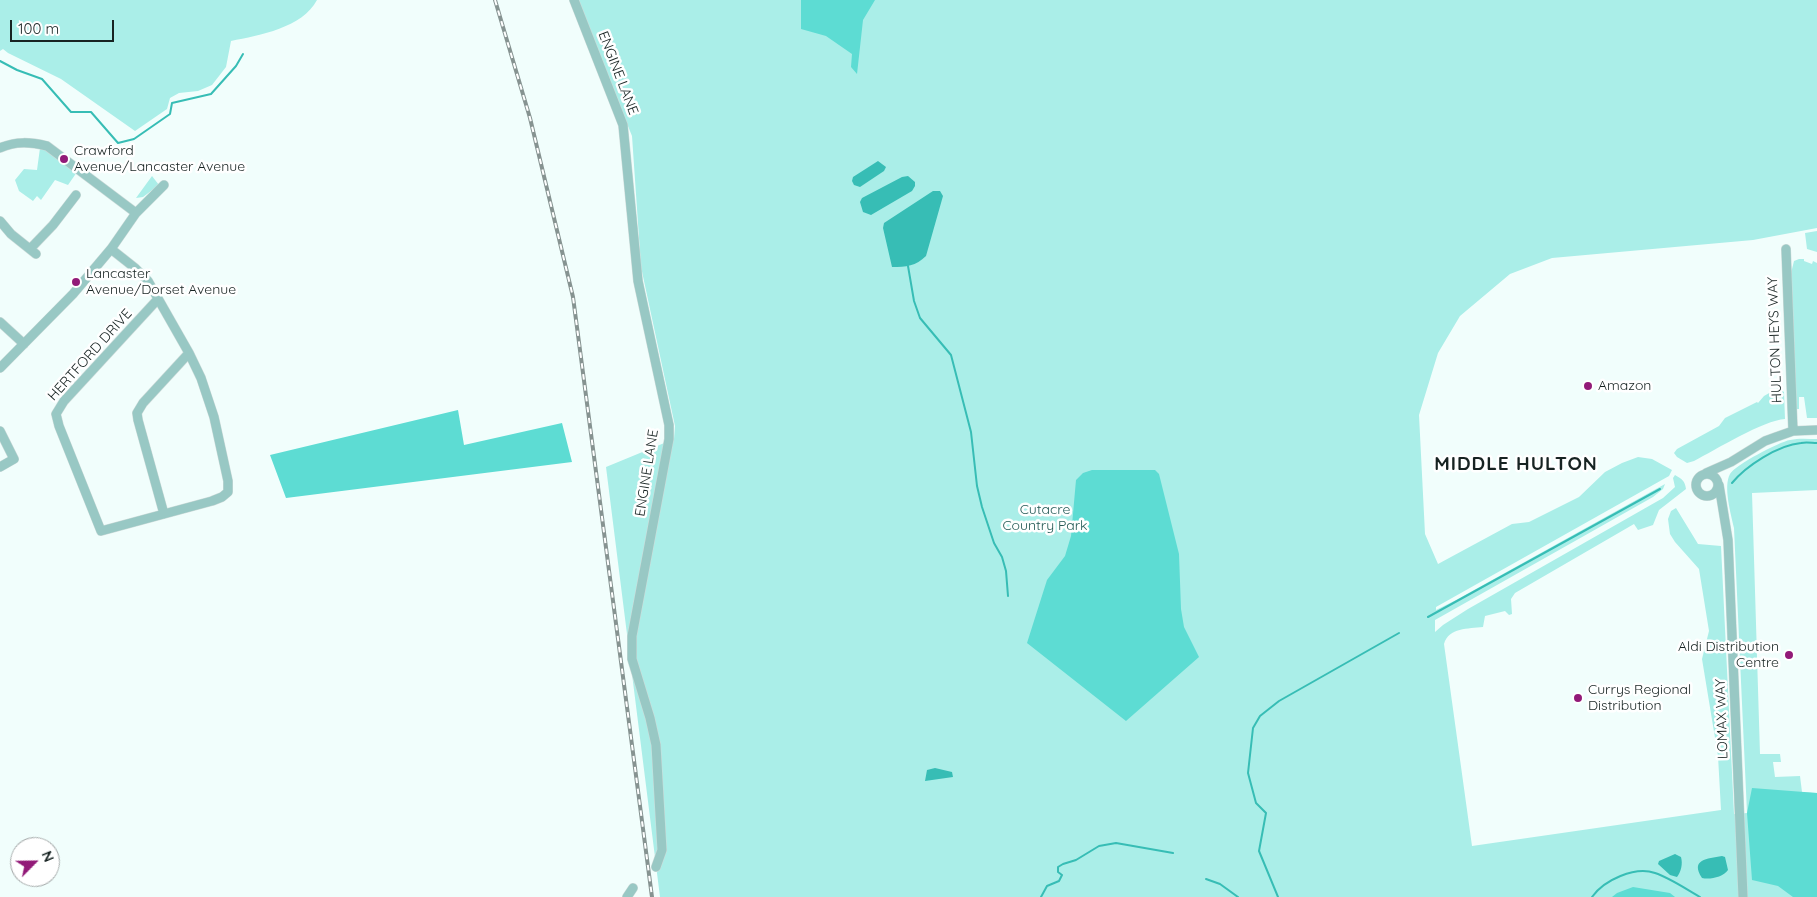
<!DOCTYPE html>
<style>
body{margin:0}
#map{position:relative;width:1817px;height:897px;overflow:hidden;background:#f1fefc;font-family:Quicksand,sans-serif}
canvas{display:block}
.north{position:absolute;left:10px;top:837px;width:50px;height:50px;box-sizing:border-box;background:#fff;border:1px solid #a2a7a7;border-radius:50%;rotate:67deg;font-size:14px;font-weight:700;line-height:20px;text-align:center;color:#172322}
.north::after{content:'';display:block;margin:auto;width:18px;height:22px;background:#921a78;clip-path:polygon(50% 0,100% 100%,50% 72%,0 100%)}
.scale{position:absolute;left:10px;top:20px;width:104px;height:22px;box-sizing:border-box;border:2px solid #172322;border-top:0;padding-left:6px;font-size:15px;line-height:18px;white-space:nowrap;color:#172322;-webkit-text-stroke:4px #fff;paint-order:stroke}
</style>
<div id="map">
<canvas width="1817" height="897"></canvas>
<div class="north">N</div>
<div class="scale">100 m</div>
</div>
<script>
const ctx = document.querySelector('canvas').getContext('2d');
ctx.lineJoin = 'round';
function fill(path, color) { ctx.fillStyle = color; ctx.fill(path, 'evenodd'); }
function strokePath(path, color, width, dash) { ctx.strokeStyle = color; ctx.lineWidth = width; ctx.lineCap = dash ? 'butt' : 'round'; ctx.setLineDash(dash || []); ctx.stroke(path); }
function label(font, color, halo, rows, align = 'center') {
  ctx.font = font + ' Quicksand,sans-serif'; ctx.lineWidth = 5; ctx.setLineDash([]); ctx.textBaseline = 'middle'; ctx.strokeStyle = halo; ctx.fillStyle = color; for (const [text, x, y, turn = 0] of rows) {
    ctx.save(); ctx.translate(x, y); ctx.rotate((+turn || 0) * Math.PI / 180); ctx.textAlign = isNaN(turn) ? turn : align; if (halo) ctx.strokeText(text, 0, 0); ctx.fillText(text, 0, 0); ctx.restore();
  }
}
fill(new Path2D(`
 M0,0H317C302,28 260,35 231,41L226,67L212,85L198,91L179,93L170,98L167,109L135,131L61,79L8,53L3,49L0,51Z
 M577,0H1817V228L1753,240L1552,258L1510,274L1460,316L1438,353L1419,415L1425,534L1438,564L1512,524L1529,522L1579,497L1605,472L1622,463L1638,457L1652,459L1672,470L1669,476L1436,607V610L1456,600L1665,484L1663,489L1653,497L1435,620V632L1443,625L1468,609L1663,498L1675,487L1673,478L1675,475C1682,479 1685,481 1686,489L1659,510L1653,525L1638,530L1634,524L1515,593L1511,599L1512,614L1509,615L1505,611L1485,616L1483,627C1468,629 1449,627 1444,644L1472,846L1721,810L1718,756L1702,659L1709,631L1699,569L1675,542L1670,534L1668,519L1671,511L1676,508L1698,544L1721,546L1734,814L1747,813L1734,528C1731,514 1723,487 1730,474C1735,465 1779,442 1790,440C1799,438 1808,439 1817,439V490L1752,493L1760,754H1780L1781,762H1773L1775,777L1800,776L1802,792L1817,793V897H660L606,467L674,439L675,426L641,267L632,136Z
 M40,148L47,149L77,172L68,185L55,180L41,200L37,196L33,201L19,191L15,180L24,169L37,170Z
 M152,176L159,185L143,197L136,198Z
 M1817,231V252L1807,249L1805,233Z
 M1799,259H1804V261L1812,264L1813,261L1817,263V418H1807L1804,397H1799V409H1795L1791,273L1794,261Z
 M1778,388L1784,392L1785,419C1764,420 1715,450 1694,461L1687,463L1677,457L1674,453L1677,449L1719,426L1725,418L1757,402L1758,403L1764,396Z`), '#aaeee8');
fill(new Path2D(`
 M801,0H875L863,20L857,74L851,67L852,54L826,36L801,29Z
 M458,410L464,445L562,423L572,462L286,498L270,455Z
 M1092,470H1155L1159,474L1179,554L1181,609L1184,627L1199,657L1126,721L1027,643L1047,580L1065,556L1071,536L1076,480L1083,473Z
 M1752,788L1817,793V897H1793L1778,886L1752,880L1747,813Z
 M1633,887L1670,893L1675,897H1612L1617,893Z`), '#5ddcd3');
fill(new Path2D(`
 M878,161L886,167L884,171L860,187L854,185L852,181L853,177Z
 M908,176L915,182V186L912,191L871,215L863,212L860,202L862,198L902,177Z
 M933,191H940L943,196L926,256C916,266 906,267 892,267L883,228L884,223Z
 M935,768L952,772L953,777L925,781L927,770Z
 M1675,854L1681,857C1683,864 1681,872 1677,877L1670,875L1658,864L1659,861Z
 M1722,856L1725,857L1728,870C1723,877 1710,880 1702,878C1690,859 1707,859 1722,856Z`), '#37bdb5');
strokePath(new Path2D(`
 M0,61L17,70L42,79L71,112H91L118,143L134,139L170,114L172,103L211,94L236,66L243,54
 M908,266L914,301L920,318L951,355L971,432L977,486L982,507L994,543L1002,557L1006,571L1008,596
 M1732,483C1746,466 1778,445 1801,443C1806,442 1812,443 1817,443
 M1428,617L1660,489
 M1206,879L1220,884L1238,897
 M1041,897L1047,886L1059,881L1062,875L1058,872V867L1063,864L1076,860L1099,846L1116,843L1173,853
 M1278,897L1259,851L1266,813L1256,803L1248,773L1253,728L1260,716L1279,701L1399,633
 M1592,897C1604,880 1635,866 1655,873C1670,878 1686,889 1700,897`), '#37bdb5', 2);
const street = new Path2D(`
 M574,0L623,125L638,281L669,425V439L632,636V659L650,718L656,745L662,850L656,867
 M0,148C16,141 30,142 47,146L136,213
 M0,221L11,234L36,254
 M30,249L53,225L76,195
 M111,249L135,268L148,281L189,353L201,378L214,417L228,481V492L222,497L212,501L101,531L59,426L56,414L64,401L158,299
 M1786,249L1793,431
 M0,322L24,344
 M0,368L73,294L111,249L136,213L164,185
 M0,431L14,459L0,467
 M1706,473L1731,462L1765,441L1776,437L1793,431L1817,430
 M1696 485a11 11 0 1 1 22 0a11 11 0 1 1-22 0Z
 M1719,485L1728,540L1743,897
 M164,514L138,420L137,413L143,403L189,353
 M627,897L633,888`);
strokePath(street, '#cedbd9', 10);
strokePath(street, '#98c8c4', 9);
const rail = new Path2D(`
 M495,0L530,118L573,297L652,897`);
strokePath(rail, '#869391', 4);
strokePath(rail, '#fff', 2, [5.5]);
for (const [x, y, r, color] of [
 [64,159,5,"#921a78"],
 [76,282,5,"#921a78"],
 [1588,386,5,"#921a78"],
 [1789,655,5,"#921a78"],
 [1578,698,5,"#921a78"]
]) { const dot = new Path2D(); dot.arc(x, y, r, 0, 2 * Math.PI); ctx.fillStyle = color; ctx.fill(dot); strokePath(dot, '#fff', 2); }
label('14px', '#172322', '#fff', [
 ["ENGINE LANE",618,73,69],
 ["HULTON HEYS WAY",1775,340,-92],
 ["HERTFORD DRIVE",90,355,-48],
 ["ENGINE LANE",647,473,-81],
 ["LOMAX WAY",1722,719,-92]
]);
label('14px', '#172322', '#fff', [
 ["Crawford",74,151],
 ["Avenue/Lancaster Avenue",74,167],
 ["Lancaster",86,274],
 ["Avenue/Dorset Avenue",86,290],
 ["Amazon",1598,386],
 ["Aldi Distribution",1779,647,"right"],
 ["Centre",1779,663,"right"],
 ["Currys Regional",1588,690],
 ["Distribution",1588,706]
], 'left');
label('14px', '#245a56', '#fff', [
 ["Cutacre",1045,510],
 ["Country Park",1045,526]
]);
ctx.letterSpacing = '1px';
label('bold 19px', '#172322', '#fff', [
 ["MIDDLE HULTON",1516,464]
]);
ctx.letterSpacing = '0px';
</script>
